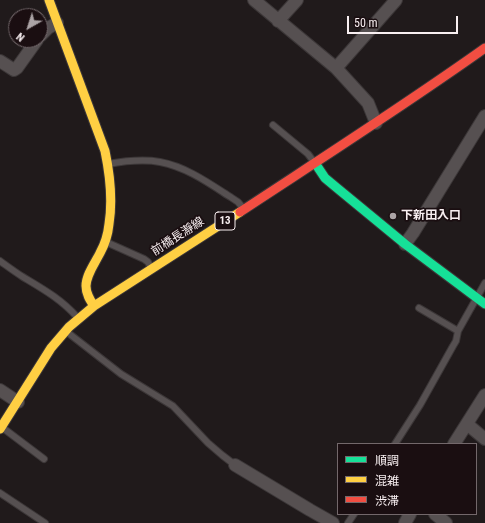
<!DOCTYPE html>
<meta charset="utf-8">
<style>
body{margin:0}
#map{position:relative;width:485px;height:523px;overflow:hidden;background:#201a1b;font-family:"Roboto Condensed","Noto Sans JP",sans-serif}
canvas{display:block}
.legend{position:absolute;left:337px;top:443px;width:140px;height:72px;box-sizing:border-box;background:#1a0e11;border:1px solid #73686b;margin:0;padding:5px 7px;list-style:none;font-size:12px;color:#f8eff1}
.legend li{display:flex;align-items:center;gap:8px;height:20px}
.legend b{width:20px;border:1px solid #73686b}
.north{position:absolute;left:8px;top:8px;width:40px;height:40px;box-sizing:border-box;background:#1a0e11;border:1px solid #73686b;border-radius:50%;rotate:219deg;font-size:11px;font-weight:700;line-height:16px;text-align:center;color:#f8eff1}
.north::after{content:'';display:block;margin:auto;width:14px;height:18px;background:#aca4a6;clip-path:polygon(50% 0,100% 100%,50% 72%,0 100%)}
.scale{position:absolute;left:347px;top:16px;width:111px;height:18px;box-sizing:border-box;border:2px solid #f8eff1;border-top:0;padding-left:5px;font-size:12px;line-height:14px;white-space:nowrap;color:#f8eff1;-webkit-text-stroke:3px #1a0e11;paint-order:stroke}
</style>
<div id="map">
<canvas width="485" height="523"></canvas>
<ul class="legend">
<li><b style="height:5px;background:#16e098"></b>順調</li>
<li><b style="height:5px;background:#ffcf43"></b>混雑</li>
<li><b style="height:5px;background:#f24e42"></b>渋滞</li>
</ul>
<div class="north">N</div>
<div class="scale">50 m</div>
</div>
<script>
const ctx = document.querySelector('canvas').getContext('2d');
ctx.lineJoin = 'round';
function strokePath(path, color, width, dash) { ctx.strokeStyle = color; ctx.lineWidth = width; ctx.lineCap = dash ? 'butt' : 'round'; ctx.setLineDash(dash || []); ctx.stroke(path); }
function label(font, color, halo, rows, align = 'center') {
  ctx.font = font + ' "Roboto Condensed","Noto Sans JP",sans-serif'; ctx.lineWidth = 3.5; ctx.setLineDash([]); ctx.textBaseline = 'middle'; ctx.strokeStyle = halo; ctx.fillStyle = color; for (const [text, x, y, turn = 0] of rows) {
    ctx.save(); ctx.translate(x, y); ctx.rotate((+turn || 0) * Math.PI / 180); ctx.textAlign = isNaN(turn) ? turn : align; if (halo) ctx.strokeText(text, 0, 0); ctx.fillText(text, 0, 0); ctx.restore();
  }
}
const lane = new Path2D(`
 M273,125L308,154L314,162
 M108,164C125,161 143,159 160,162C187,167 210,184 232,198L238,202L243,208
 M106,242L144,259L148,262L151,268
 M0,261C7,266 15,272 23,277C43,289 61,299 77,317
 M419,308L458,331
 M67,332L121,374L173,406L208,443L222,455L235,465
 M3,428L44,459
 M395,444L420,405L453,346L456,341L458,331L485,283
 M0,493L45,523
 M348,523L354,514`);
const street = new Path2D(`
 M254,0L336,68L368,103L376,123
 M278,21L297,0
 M40,36L48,28L57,23
 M0,61L14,70L17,68L37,40
 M336,68L396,0
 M405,244L413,233L485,116
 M0,390L18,402
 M467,424L485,439
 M454,444L485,395
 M235,465L310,510L333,523
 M435,514L446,523
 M405,523L410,514`);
const fast = new Path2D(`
 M315,163L325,178L337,188L405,244L485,304`);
const slow = new Path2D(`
 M49,0L105,151C110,175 113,199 109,224C108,234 105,244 100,253C95,263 86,275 86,286C86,294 90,300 94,306
 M0,429L51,348L69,327L94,306L240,212`);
const jam = new Path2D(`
 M240,212C322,158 405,105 485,48`);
strokePath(lane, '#3c3738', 8);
strokePath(street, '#3c3738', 14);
strokePath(fast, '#3c3738', 11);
strokePath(slow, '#3c3738', 11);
strokePath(jam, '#3c3738', 11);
strokePath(lane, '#565051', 6);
strokePath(street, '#565051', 12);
strokePath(fast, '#16e098', 9);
strokePath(slow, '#ffcf43', 9);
strokePath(jam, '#f24e42', 9);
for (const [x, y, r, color] of [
 [393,216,4,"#aca4a6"]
]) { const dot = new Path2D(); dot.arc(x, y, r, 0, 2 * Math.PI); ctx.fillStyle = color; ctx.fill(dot); strokePath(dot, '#1a0e11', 1.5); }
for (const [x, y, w] of [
 [225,221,20]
]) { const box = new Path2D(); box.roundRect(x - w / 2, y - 9, w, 18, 3); ctx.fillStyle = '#1a0e11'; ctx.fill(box); strokePath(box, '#f8eff1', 1); }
label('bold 11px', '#f8eff1', null, [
 ["13",225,221]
]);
label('bold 12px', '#f8eff1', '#1a0e11', [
 ["下新田入口",401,216]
], 'left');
label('12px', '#f8eff1', '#1a0e11', [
 ["前橋長瀞線",178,237,-33]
]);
</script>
